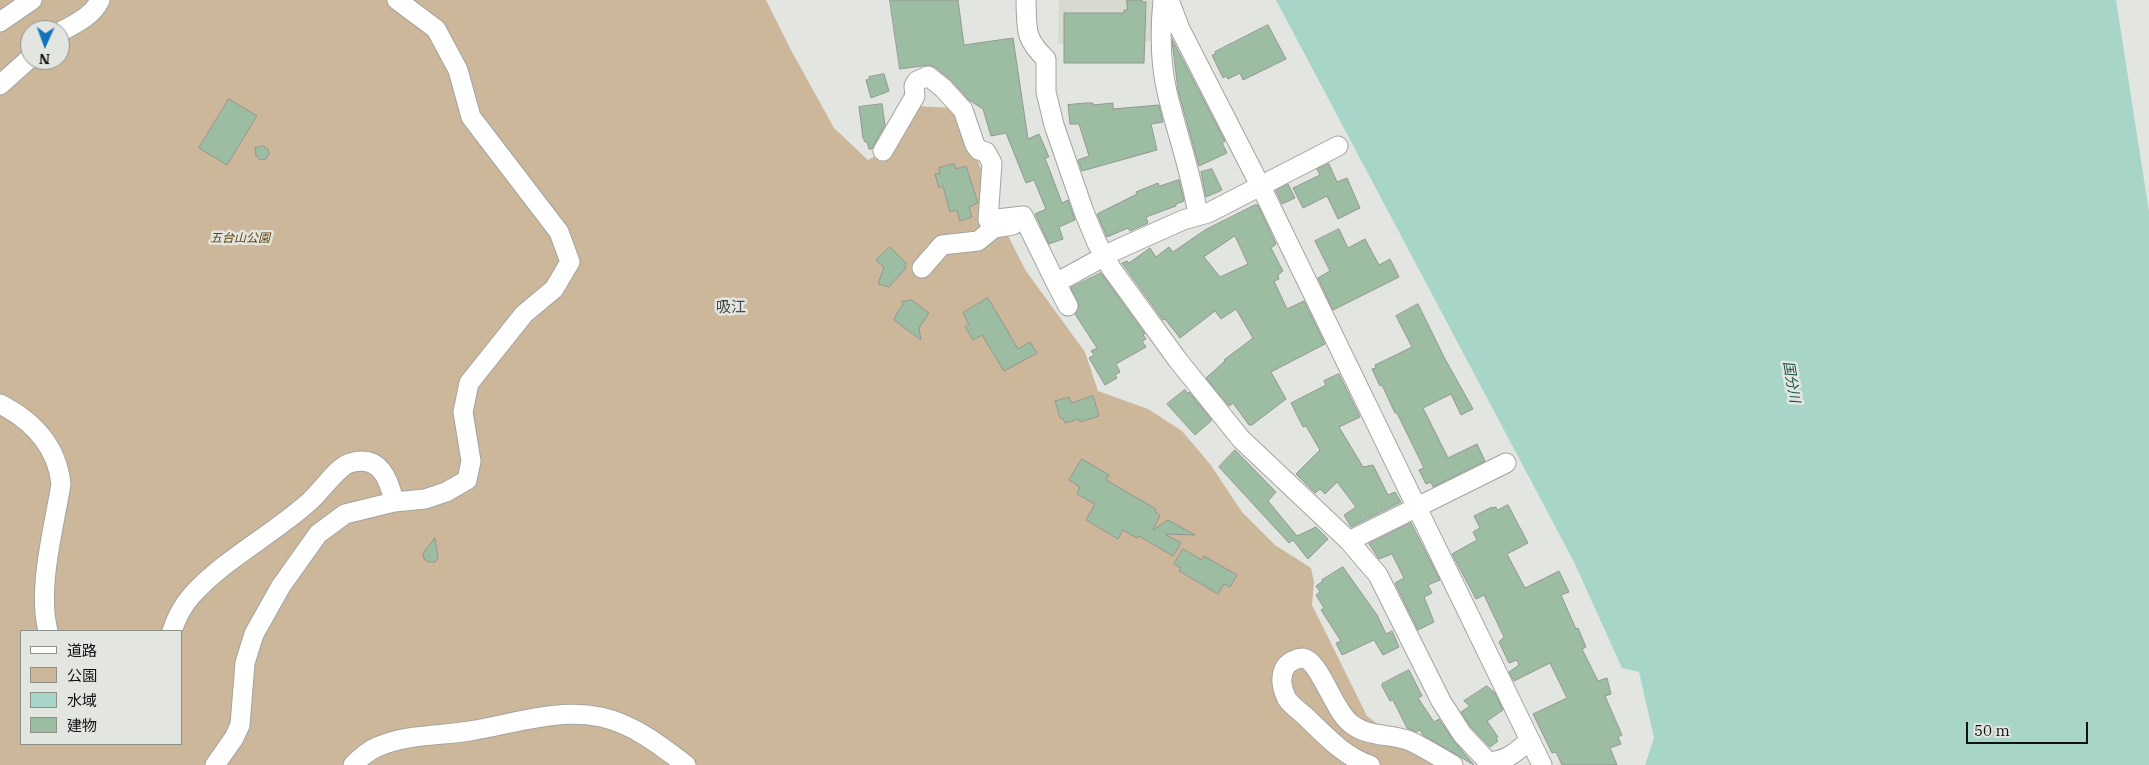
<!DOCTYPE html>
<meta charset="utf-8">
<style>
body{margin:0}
#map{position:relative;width:2149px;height:765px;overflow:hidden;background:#e3e5e0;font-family:"IBM Plex Serif","Noto Sans JP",serif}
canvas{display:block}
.legend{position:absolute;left:20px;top:630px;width:162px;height:115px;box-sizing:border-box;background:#e3e5e0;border:1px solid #8f918d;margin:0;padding:6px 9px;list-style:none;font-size:15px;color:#121311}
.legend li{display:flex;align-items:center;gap:10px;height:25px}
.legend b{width:25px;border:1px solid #8f918d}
.north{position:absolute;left:20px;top:20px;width:50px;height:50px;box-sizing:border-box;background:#e3e5e0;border:1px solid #8f918d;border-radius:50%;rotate:182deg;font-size:14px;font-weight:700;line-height:20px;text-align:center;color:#121311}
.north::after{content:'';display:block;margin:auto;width:18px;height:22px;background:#1173bf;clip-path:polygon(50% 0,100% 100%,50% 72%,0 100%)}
.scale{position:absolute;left:1966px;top:722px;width:122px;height:22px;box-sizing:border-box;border:2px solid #121311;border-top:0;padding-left:6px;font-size:15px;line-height:18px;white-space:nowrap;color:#121311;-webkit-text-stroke:4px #e3e5e0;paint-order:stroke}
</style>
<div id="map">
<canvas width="2149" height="765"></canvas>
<ul class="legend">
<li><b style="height:6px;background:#fff"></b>道路</li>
<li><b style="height:14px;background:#ccb79b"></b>公園</li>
<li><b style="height:14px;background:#a7d5c7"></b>水域</li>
<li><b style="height:14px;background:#9dbda2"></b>建物</li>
</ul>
<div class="north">N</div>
<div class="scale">50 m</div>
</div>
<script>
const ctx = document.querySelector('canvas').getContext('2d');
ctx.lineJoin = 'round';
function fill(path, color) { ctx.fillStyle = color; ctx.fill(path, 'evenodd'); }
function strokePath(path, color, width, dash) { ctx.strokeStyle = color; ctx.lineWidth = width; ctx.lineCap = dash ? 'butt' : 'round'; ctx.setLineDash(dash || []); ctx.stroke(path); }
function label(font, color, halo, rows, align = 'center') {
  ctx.font = font + ' "IBM Plex Serif","Noto Sans JP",serif'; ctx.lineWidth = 5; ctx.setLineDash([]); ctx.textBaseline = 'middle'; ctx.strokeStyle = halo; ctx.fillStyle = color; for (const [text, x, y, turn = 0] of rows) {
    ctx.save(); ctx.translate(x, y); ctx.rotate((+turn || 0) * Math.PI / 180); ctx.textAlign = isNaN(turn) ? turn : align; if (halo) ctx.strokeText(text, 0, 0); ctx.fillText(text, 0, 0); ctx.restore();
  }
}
fill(new Path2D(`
 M1059,0H1152L1156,41L1058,44Z`), '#d6dacf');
fill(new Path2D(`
 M0,0H766L792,52L834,128L868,160L893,146L916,106L952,108L964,117L987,188L1003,226L1026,271L1085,352L1098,391L1148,409L1182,431L1210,464L1242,512L1275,545L1311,568L1314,582L1312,605L1367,716L1413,751L1435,765H0ZM30,30H60V60H30ZM21,631H181V744H21Z`), '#ccb79b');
fill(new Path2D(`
 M1276,0H2116L2149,212V765H1645L1654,738L1639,672L1622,668L1574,562Z`), '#a7d5c7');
const building = new Path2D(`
 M890,0H958L964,45L1013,38L1028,139L1039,134L1049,157L1045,158L1062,203L1068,200L1075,220L1059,227L1063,239L1049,244L1035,214L1046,209L1034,180L1026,183L1006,133L991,136L983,109L969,100L951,80L935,67L929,65L900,69Z
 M1127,0H1142V2H1146L1144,63H1064V13H1124V10H1127Z
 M1268,25L1286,59L1243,80L1240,73L1228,79L1226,76L1223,78L1212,55L1216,54L1215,52Z
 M1172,39L1225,141L1222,143L1227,153L1199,166L1178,90Z
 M884,74L889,91L871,98L866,80L870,79L869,77Z
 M229,99L257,116L227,165L199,148Z
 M1086,103H1093V105L1113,103V109L1159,105L1163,122L1151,124L1157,150L1082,171L1078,160L1089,156L1079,124H1070L1068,105Z
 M882,104L885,125L872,149H869L867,142H865L863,138L859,107Z
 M263,146L268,149L269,154L266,159L260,160L256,156L255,148Z
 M954,164L956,169L966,166L978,203L969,207L972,217L960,221L957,210L950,212L943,186L939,188L935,174L940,173L939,168Z
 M1329,164L1337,182L1347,178L1360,208L1338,219L1327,196L1303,208L1293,188L1320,175L1317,169Z
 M1212,169L1222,190L1206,197L1201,172Z
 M1179,180L1184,201L1176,204V206L1146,217L1148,223L1130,231L1128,228L1107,237L1097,214L1137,194L1136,192L1158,183L1159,186Z
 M1288,184L1295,198L1282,204L1276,191Z
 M1255,205H1258L1276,244L1271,248L1283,271L1278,275L1279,279L1274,281L1287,309L1304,301L1325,344L1271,372L1286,399L1252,425H1249L1233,403L1229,406L1206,378L1225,361L1224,360L1253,338L1236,309L1221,319L1215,311L1180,338L1165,319L1163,320L1122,263L1127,261L1129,263L1150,248L1156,257L1169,247L1173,252L1205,230ZM1235,236L1248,264L1220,277L1204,257Z
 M1339,229L1348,248L1365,239L1379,265L1390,259L1399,277L1333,310L1318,278L1330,271L1315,241Z
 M890,247L907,264L904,267L906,268L889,287L878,284L884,267L876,260Z
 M1101,273L1145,334L1143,335L1146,339L1142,341L1146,347L1116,364L1120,372L1115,375L1117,378L1105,385L1089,358L1094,355L1091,351L1097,348L1075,314L1079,306L1071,288Z
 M988,298L1018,349L1030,342L1037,353L1004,371L982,335L973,340L965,327L969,325L963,313Z
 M912,300L929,313L919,328L921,340L894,320L899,309L903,306L902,302Z
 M1418,304L1445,359L1473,409L1461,415L1451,394L1423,408L1448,458L1477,444L1485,461L1433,487L1431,482L1426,484L1419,470L1424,468L1397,413H1395L1382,385L1380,386L1372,369L1376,368L1375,365L1412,347L1396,316Z
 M1339,374L1360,417L1339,427L1363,467L1373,465L1388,495L1395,492L1401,502L1351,527L1344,515L1356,507L1337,482L1325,494L1320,489L1315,493L1296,474L1320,450L1306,426L1303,427L1291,403L1326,385L1324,381Z
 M1185,390L1188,394L1189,392L1211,419V421L1195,435L1167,404Z
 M1093,396L1099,416L1080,422L1079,419L1065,423L1063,418H1060L1055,401L1069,397L1071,403Z
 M1235,450L1276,492L1268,501L1297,536L1316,527L1328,539L1308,559L1293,540L1289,543L1219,467Z
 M1082,459L1109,475L1106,480L1156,509L1155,512L1160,515L1153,530L1168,520L1195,535L1165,534L1181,543L1173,556L1139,536L1137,538L1123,530L1118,539L1086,520L1095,504L1077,494L1080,487L1069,480Z
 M1508,505L1528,543L1507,554L1525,588L1559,571L1569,592L1561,595L1576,629L1578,628L1586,647L1582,649L1598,681L1607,678L1611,694L1605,696L1622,735L1618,737L1621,744L1610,748L1617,765H1562L1556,752L1552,753L1533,714L1567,698L1550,663L1514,681L1509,672L1519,665L1517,660L1509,663L1499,642L1504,637L1484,595L1476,599L1452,554L1477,540L1473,532L1480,528L1474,516L1492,507L1493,508L1496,507L1497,510Z
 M1411,523L1440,580L1428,585L1432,593L1424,597L1434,622L1418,630L1395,583L1404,578L1392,554L1379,559L1369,544Z
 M435,538L438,558L435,562H428L424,559L423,554Z
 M1183,549L1202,560L1204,556L1237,575L1230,587L1224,584L1218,594L1179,571L1181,568L1174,564Z
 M1343,567L1377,615L1386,634L1392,631L1399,647L1383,655L1374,640L1342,655L1336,643L1341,641L1321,610L1324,608L1316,595L1320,592L1316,586L1323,581L1322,580Z
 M1409,670L1422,696L1418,698L1434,722L1439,719L1453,740L1474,765L1423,735L1420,730L1416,732L1407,728L1393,700L1390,701L1382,686V684Z
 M1487,686L1495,693L1503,710L1487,721L1498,737L1496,739L1498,741L1490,747L1471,727L1461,712L1470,706L1464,701Z`);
fill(building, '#9dbda2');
strokePath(building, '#939793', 1);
const minor = new Path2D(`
 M1026,0C1027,29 1024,38 1046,59V92L1054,125L1084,212L1097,243L1111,268L1177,359L1241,439L1349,541L1378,575L1441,701L1462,734L1491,765
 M1163,0C1160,31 1160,62 1167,92C1177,134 1192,174 1198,216
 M1169,0L1180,29L1266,197L1542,765
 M0,22L32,0
 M60,32C75,24 93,16 100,0
 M0,85L30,58
 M883,151L915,96L914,86L917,81L928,76L943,88L963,110L975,145L979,150L986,152L992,163L988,220L1023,216L1056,283
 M922,268L942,245L978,241L994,228L1013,225
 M1068,306L1056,283L1114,251L1183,220L1208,213L1338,146
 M0,404C33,421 57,446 61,484C54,528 37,588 48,631
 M1349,541L1506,463
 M172,631C176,619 184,604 192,595C226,558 272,535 309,502C320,493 338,466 350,463C380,454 389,479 394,502
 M1488,762C1507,761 1516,752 1530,740
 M215,765L234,738L240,725L245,663L254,634L281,586L318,534L345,514L394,502L425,499L446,492L467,480L471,461L463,412L469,383L524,314L554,289L570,262L559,232L471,117L458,70L436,29L397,0
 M353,765C360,758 368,751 377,747C406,734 439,736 470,731C514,724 556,708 601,717C633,724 660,745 686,765
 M1370,765C1344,757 1323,733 1304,715C1298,710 1291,705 1287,699C1282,689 1279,676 1286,666C1289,662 1297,658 1303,658C1319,660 1333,708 1349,722C1366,738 1390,733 1410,741C1425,748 1439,757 1453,765`);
strokePath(minor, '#a2a49f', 21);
strokePath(minor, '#fff', 19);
label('italic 12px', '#634207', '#e3e5e0', [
 ["五台山公園",240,239]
]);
label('italic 14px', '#165345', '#e3e5e0', [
 ["国分川",1791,382,80]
]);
label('15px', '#454743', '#e3e5e0', [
 ["吸江",731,308]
]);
</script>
